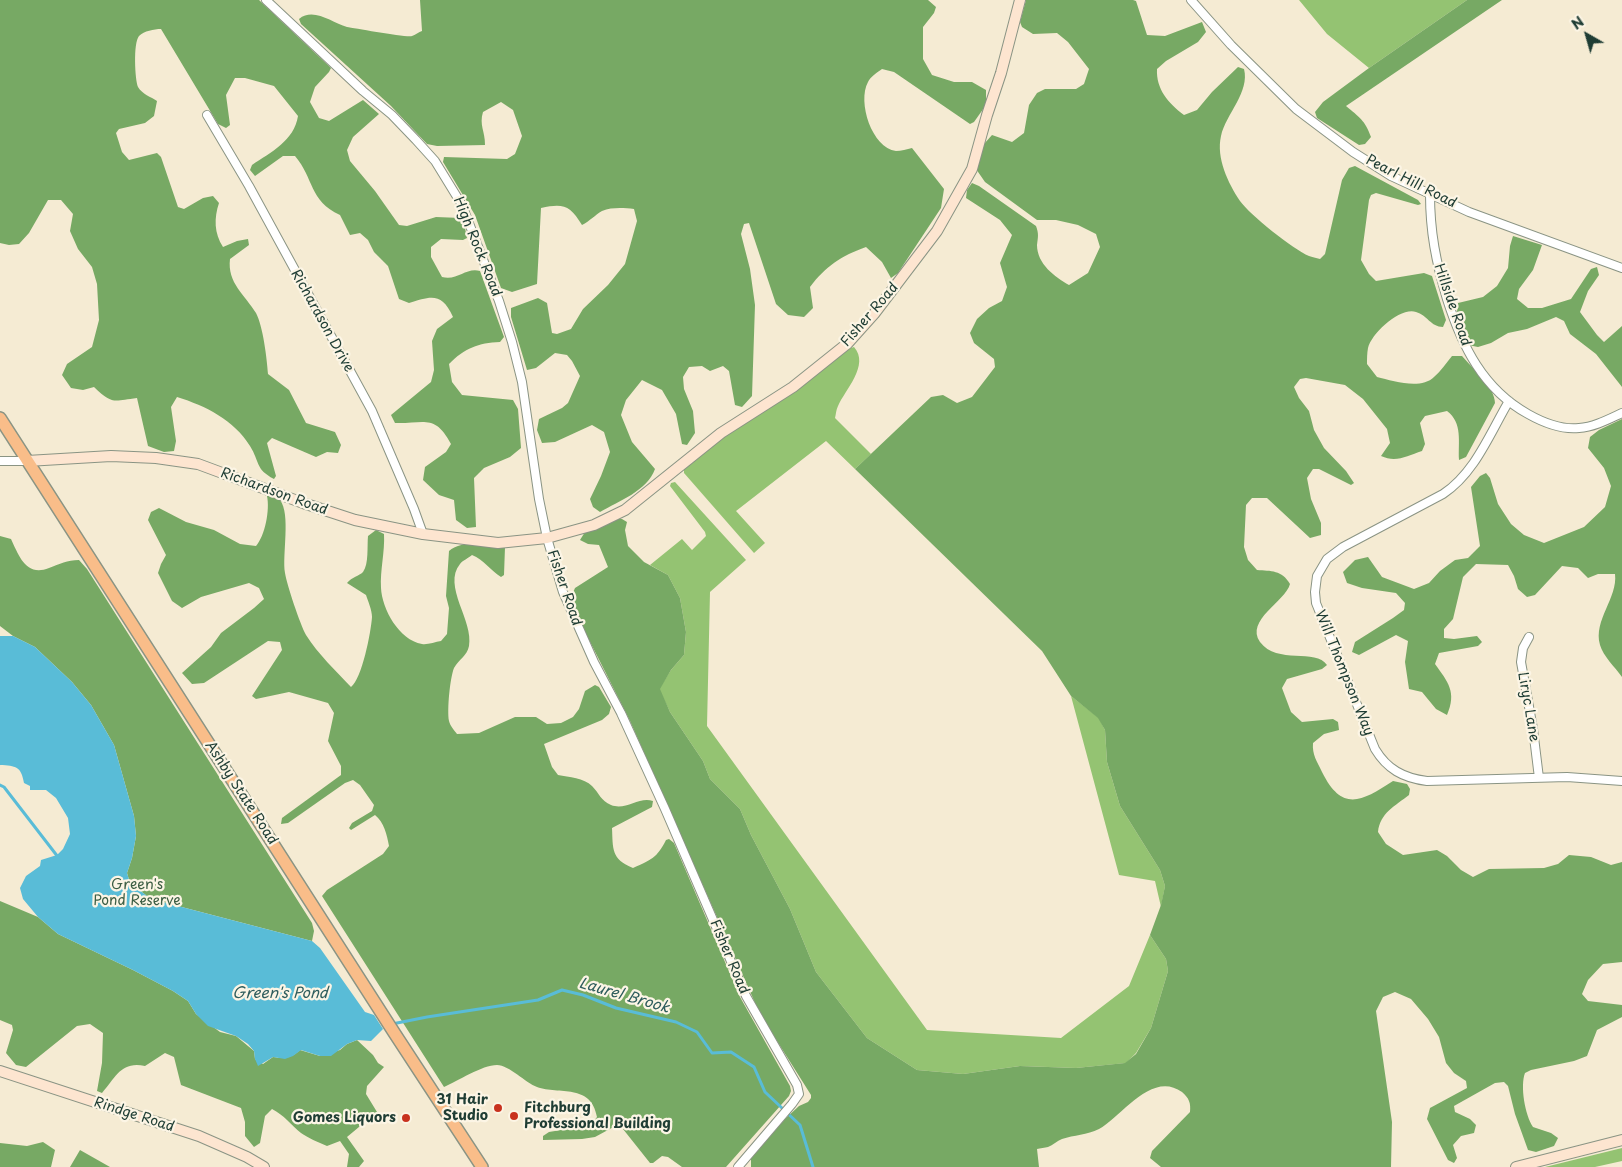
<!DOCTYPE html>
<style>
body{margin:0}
#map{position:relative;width:1622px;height:1167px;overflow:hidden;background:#f5ebd3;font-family:"Playpen Sans",sans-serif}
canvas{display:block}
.north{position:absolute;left:1562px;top:10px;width:50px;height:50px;-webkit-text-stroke:4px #fcf5e5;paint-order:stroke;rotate:322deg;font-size:14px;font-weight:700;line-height:20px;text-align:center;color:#1f3d34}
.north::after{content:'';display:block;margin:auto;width:18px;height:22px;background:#1f3d34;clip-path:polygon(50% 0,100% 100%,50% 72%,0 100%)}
</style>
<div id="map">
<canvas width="1622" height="1167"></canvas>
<div class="north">N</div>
</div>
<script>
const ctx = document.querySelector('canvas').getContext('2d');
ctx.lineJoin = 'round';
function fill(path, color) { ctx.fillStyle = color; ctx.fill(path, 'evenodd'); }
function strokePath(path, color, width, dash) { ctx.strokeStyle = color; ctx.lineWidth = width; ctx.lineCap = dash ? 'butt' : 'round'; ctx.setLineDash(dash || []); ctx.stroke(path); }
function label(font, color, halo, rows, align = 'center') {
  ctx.font = font + ' "Playpen Sans",sans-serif'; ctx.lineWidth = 4.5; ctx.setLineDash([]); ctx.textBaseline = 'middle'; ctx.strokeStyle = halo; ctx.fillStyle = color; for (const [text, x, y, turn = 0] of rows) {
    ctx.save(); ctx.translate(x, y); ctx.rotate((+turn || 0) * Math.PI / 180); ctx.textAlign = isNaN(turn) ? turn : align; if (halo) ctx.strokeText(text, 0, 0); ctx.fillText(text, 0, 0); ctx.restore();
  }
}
fill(new Path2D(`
 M1299,0H1467L1369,68L1327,34Z
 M854,347C870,365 845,390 838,406C836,410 836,414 835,418L871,454L855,469L826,441L736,511L765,543L754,553L684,473V469L702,452L845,350Z
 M675,482L746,560L710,592L707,726L927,1030L1061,1038L1129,986L1150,935L1166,959L1168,971L1151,1028L1136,1053L1126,1063L1076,1068L1020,1066L963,1074L917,1070L867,1038L816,972L790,909L751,835L740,809L710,779L703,761L670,712L659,689L671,670L684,655L686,632L680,598L668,575L650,565L682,539L692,550L706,536L705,532L670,486L671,483Z
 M1071,696L1099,718L1105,730L1107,762L1120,806L1160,870L1165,886L1161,907L1155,881L1119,875Z
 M1622,1148V1161L1595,1167H1545Z`), '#94c372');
fill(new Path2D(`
 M0,0H259L331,68L329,72L315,87L310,102L319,118L329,121L363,100L379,114L353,137L347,150L350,161L375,191L399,225L407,226L436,217L461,218L465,228L467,238L463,240L441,239L431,247V257L442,277C458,281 466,267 480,271L504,337L500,342C478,343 465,348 449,364L452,382L462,395L513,400L518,409L521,448L510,457L484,468L474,478L476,527L467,528L456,520L454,500L439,495L423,480L425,467L446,452L451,444C435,413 423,424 395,423L391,415L431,382L434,370L432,341L437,329L453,317C442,292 431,296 409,303L399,299L388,266L374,252L368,240L360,233L350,235L340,215C309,201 314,178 295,156H283L255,176L250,170L252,165C271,152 294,141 298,116L274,86L245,78H235L226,95L230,125L226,128L218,124L161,29C154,29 144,31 139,36C133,43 135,80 138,87C142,94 151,97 157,101L154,116L145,123L119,129L116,133L122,152L129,160L157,153L161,157L178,207L184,209L203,198L213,196L219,203C214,218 214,233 223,247L237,241L248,239L249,245L230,259C227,283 245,295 256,313C263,326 267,359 268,374L289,390L306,423L335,432L341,445L338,453L327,452L316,457L272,438L267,443L276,476L274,479C255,469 260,462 250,446C234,420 206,406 177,397L171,407L176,441L174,451L164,452L148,446L137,398C113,401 113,405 94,387L83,390L71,388L62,375L67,364L92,347L99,320L97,284L92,267L78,249L70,231L73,214L61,200H48L29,233L19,244L9,245L0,243Z
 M420,0H928L936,7L934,13L923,27V59L932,75L954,82H972L986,90V105L974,122L970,124L894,72L882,69C878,72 870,77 868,82C857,102 872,148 896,151C901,151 907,149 912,148L944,189L941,208L898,273L891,278L882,262L866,247C841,256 826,266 810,287L813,308L804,317L788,315L776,304L749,223L744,224L741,234L750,269L755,305L752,396L742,407L735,405L729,371L723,366L710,371L702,366L689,367L683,377L684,389L693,411L695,433L687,445L682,444L676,414L662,390L642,380L626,400L621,415L632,442L655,469C647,491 619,501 600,512L593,507L590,499L601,476L610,452L604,432L592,425L555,442L542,443L537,430L539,419L562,408L568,403L580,376L572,361L567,355L555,353L536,368L527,370L511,317V308L538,298L547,303L552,333L557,334L571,329L583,309L608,285L625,264L637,221L634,209C624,208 612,207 602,211C595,215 590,221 582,225C570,205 563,203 541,208L537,284L512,292L501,288L475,215L443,162L444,157L507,159L515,154L522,136L513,110L501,102L483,112C479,125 485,131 485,145L437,146L427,144L391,106L301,24L299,19C314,7 332,23 347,27C354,28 408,38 412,36C415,35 419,32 422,31Z
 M1026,0H1133L1136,1L1147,35L1165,36L1202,22L1206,32L1198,42L1166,61L1157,69C1156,89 1168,103 1184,115L1197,110L1212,92L1238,67L1244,69C1250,92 1226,114 1221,136C1216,158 1228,183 1240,201C1250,215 1293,249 1309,256C1312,257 1316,258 1320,259L1325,254L1342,180L1349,168L1355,166L1418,200L1421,204L1418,205L1376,193L1371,195L1369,200L1361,260L1369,274L1376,281L1424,273L1432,276L1446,320L1443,327C1431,327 1427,315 1416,312C1400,307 1372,333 1368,348C1367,353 1367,359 1367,364L1377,377C1393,381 1421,390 1434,377C1441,371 1446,363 1452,356H1462C1472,368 1495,387 1495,403L1466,457L1459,460C1458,442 1463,423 1447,411L1425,416L1420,423L1425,444L1422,451C1407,456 1396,463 1381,456L1390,443L1387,429L1363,399L1345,385L1306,378L1300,379L1294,387L1299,398L1309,411L1314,430L1324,448L1346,471L1354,483L1351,485L1319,469H1313L1307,478L1311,499L1321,523V535L1310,538L1267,498H1252L1246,505L1244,547L1248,560L1257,570C1271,571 1282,570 1290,584C1285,602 1245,620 1260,642C1277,665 1316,648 1327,665L1322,669L1287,679L1282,688L1291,712L1302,722L1333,719L1338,722L1339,730L1324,734L1313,743C1312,755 1317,761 1322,772C1342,812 1361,802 1393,781L1407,784L1410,789L1409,795C1395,806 1380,813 1378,832L1386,844L1403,855L1437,850L1447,856L1461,870L1473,877L1489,869L1544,868L1558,864L1569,855L1591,857L1611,865L1622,862V962L1603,964L1588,980L1582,994L1588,1001L1622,1005V1017L1597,1030L1587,1056L1574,1061L1531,1070L1525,1073C1520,1086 1525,1115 1533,1127L1551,1133L1558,1138L1554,1146L1536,1152L1528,1150L1515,1114L1508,1086L1504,1082L1495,1083L1454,1106L1455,1112L1470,1119L1476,1125L1474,1133L1461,1136L1453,1145L1457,1158L1454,1163L1448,1160L1427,1119L1430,1108L1467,1088L1466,1081L1454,1073L1446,1063L1439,1037L1428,1019L1411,999L1395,992L1383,997L1376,1011L1392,1122L1391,1167H1161L1150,1158L1152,1151L1190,1112C1191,1103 1189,1098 1182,1092C1152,1070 1122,1116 1099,1129C1087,1135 1074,1135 1062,1139C1057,1141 1053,1145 1048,1147C1045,1148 1040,1148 1037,1149L1039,1167H751V1158L785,1119L799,1106L808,1102L811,1098V1095L760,1014L630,721L573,608L572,595L575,588L608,567L599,545L588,544L580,540L585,532L618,519H622L627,522L625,530L628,546L644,562L668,575L680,598L686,632L684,655L671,670L660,689L670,712L703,761L710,779L740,809L751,835L790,909L816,972L867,1038L917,1070L963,1074L1020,1066L1076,1068L1125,1063L1136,1054L1151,1028L1168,971L1166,959L1150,935L1161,905L1165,886L1160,870L1120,806L1107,762L1105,730L1098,718L1071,696L1042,651L855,469L931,397L943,395L957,403L972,397L995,367L994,359L974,343L970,333L977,319L989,308L1002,301L1007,287L1000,263L1012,235L1000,220L966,198L967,190L972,183L979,186L1036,226C1039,234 1038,237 1037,245C1037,264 1055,277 1069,285L1088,273L1100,247L1096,234L1078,225L1056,220H1037L985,182L976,169L984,144L992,135L1012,142L1024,133L1029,105L1037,93L1045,89H1076L1084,84L1089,69L1068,42L1057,33L1033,34L1022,27L1020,22Z
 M1467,0H1502L1346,106C1359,117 1365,120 1371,137L1365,144L1359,145L1317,118L1315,112L1323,102L1369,68Z
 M1513,236L1542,245L1533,270L1519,289L1517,299L1528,308H1542L1571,299L1591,269L1597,267L1599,275L1588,291L1580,312L1597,335L1604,342L1622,326V387L1596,354L1570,334L1564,321L1556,317L1527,329L1508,333L1491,343L1478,347L1468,345L1457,312L1458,303L1483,297L1497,286L1508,268L1510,246Z
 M1622,419V677C1615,667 1603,656 1600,645C1593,620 1618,598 1615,574H1598L1588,578L1578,568L1562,566L1535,595L1527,597L1518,589L1514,576L1508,565L1476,564L1463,577L1453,619L1444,629V638L1454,639L1477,636L1482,642L1478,646L1439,653L1435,664C1448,682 1457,692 1447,715L1436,709L1422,692L1409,689L1405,662L1408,641L1396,635L1359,655L1352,652L1355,642L1393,618L1404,610L1405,603L1396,593L1362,588L1347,583L1343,572L1355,560L1368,557L1382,577L1414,589L1429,583L1440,571L1455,560L1468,558L1480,546L1471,487L1480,476L1486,473L1490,478L1498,504L1511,524L1524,535L1544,543L1584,527L1605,507L1611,486L1604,468L1588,448L1590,437L1599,430Z
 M271,494C274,496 278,498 280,500C291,514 282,555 285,573C287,585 300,624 306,635C318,654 336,671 351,687C362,679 371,632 372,617C372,610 368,601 366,595L347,583C352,577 359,576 363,572C369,564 367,546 368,536L376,530L384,534C385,552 380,570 381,588C382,609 399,640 422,644C427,645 435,642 441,641L447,634L449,608L446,596L449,551C463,539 488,545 505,547L504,575L501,577C490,570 484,560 472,555C469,558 463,560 460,564C442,586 474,621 469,646C467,656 459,659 454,668C450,678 447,710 449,721C450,726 455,731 457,734L479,733L515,717H536L547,724L561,723L573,717L579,709L585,691L595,685L599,687L611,707L609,714L602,720L544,744L552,767L558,775C569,777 584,778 592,786C599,793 601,801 611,805C626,811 639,796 653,801L652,807L612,828C613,849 611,859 633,868C651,860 657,858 666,840L669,839L674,843L740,997L790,1086L791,1091L789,1096L726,1167H682L668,1157L662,1156L653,1163H650L619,1124L595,1137L582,1139L543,1140V1136L549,1132L591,1125L597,1117C591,1083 559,1095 537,1087C526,1083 509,1065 497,1065C482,1065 458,1081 444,1087L322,896L327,890L383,854L389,846C387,835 384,822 375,815L351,830L349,828L352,823L372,811L374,805L360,785L353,780L345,783L288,823L281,824L282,818L341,775V766L328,741L334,713L328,703L289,692L256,699L252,696L282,650L280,642L268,641L204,683L192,684L182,673L211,647L221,633L254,608L264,599L259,588L249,583L201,597L182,608L172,601L158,573L161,564L166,555L148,520L151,512L159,508L186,522L214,530L240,544L256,546C265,536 270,510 267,496Z
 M0,536L11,539C19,556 26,577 49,568C60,564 67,560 79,560L87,569L312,923L314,931L312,941L151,899L130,883L127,873L132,858L136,836L134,816L114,745L91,705L72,682L35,647L13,636L0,626Z
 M0,901L38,917L58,934L133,970L173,991L188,1001L196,1014L220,1032L236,1036L254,1051L255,1059L263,1064L273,1057C285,1059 291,1058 300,1050L320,1056L340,1050L347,1044L357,1040L373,1055L378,1063L384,1067L367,1086L366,1094L377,1112L347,1137L364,1161L359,1167H347L349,1154L340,1141L327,1146C318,1142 308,1138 301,1133C291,1125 284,1115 272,1109L265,1116L260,1143L254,1147L245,1136V1122L241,1108L181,1085L174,1057L165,1053L145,1066C121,1061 116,1077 102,1093L97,1091L102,1063L103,1033L90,1024L77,1026L26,1067L16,1065L6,1053L13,1030L12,1025L0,1020Z
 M43,1142L55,1150L51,1167H0V1143L27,1146Z
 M80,1150L110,1167H70Z`), '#77a964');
fill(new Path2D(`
 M0,636H13L35,647L72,682L91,705L114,745L134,816L136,836L132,858L127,873L130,883L151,899L312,941L320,948L365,1012L374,1015L383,1029L371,1041L357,1040L347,1044L331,1056H320L301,1050L293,1056L285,1059L273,1057L258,1066L255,1059L254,1051L248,1044L236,1036L208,1026L196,1014L188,1001L173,991L133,970L58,934L38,917L23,899L20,888L26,876L40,866L41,860L57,855L63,849L70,834L68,818L56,798L46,790H30V786L24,783C21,766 16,766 0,765Z`), '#59bcd7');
strokePath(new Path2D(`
 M0,785L4,787L58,857
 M392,1024L427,1017L538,1000L562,990L583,995L616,1008L676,1022L697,1032L712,1053L731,1052L754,1067L765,1092L800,1125L813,1167`), '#59bcd7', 3);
const street = new Path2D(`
 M266,0L363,91L392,115L416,140L435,161L462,205L499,301L512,342L522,382L539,499L547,538L563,592L594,662L621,713L665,809L746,996L797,1085L799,1094L792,1104L738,1167
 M1191,0L1231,45L1296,109L1353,152L1391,176L1469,212L1622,268
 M207,115L249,186L372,411L414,509L423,534
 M1430,194C1430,232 1436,262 1447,299C1462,346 1483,389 1528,414C1544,423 1561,430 1579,428C1594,427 1609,419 1622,413
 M1509,401C1490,433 1475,473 1443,494L1343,547L1327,559L1317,576L1315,592L1316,603L1375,749C1387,769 1403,778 1427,781L1567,777L1622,781
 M0,461H27
 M1529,637L1523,648L1521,662L1533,729L1539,778`);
const secondary = new Path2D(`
 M27,461L111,456L156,458L198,464L303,503L355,520L423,534L498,543L547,538L594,525L625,510L721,433L793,387L848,343L874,314L937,231L972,169L987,115L1001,73L1020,0
 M0,1071L199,1136L247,1157L264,1167
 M1516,1167L1622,1140`);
const primary = new Path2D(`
 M0,418L395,1034L482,1167`);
strokePath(street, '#8a9484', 10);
strokePath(secondary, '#8a9484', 12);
strokePath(primary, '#8a9484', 14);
strokePath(street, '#fff', 8);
strokePath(secondary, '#fde5d0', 10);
strokePath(primary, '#f9bd89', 11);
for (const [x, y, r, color] of [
 [498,1108,5,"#c8321e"],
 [514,1116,5,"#c8321e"],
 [406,1118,5,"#c8321e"]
]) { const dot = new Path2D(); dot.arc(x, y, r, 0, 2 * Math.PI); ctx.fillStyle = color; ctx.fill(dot); strokePath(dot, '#fcf5e5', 2); }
label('14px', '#1f3d34', '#fcf5e5', [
 ["Pearl Hill Road",1411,182,27],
 ["High Rock Road",477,247,68],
 ["Hillside Road",1452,305,71],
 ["Fisher Road",870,315,-49],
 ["Richardson Drive",322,321,61],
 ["Richardson Road",274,492,20],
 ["Fisher Road",564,588,71],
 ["Will Thompson Way",1344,673,68],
 ["Liryc Lane",1528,707,80],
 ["Ashby State Road",241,793,57],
 ["Fisher Road",729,957,67],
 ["Rindge Road",134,1115,18]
]);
label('14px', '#3c5e44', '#fcf5e5', [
 ["Green's",137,885],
 ["Pond Reserve",137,901]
]);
label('bold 14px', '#1f3d34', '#fcf5e5', [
 ["31 Hair",488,1100],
 ["Studio",488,1116],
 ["Fitchburg",524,1108,"left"],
 ["Professional Building",524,1124,"left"],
 ["Gomes Liquors",396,1118]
], 'right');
label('italic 15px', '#2e5d5d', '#fcf5e5', [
 ["Green's Pond",280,994],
 ["Laurel Brook",624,996,16]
]);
</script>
